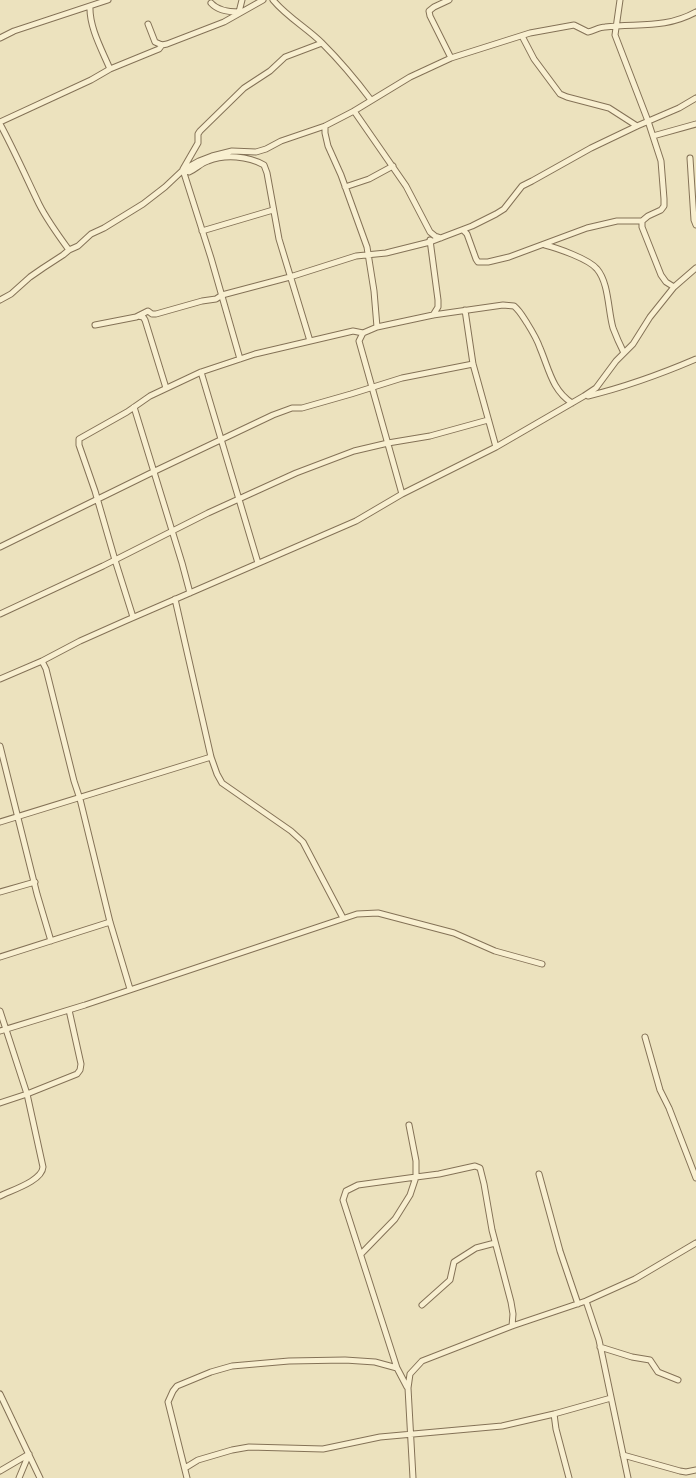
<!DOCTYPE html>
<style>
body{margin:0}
canvas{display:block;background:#ece2be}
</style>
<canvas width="696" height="1478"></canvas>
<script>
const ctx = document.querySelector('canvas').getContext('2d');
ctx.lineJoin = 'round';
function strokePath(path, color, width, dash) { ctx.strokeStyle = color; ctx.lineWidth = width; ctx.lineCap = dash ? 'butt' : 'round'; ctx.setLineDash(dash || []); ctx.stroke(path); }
const street = new Path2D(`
 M273,0C287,17 307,28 322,43C340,61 356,80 371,100
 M449,0L434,7L429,11L430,16L451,58
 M620,0L615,35L648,121L661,161L664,199V206L661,210L648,216L642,221V227L661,275L666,282L674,287
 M211,3C218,11 229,12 239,12L242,0
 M90,6C89,27 102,50 110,69
 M148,24L155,42L162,45L167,44L224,22L263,0
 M522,36L534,59L560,94L567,97L609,108L637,126
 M0,38L14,31L108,0
 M354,111L406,186L430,232L435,236L441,238
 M0,122L91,80L110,69L154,51L159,49L162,45
 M0,124C14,150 26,177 39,204C47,220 58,235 69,250
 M325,126V133L328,146L341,175L367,247L374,291L377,327
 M653,136L696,124
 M690,158L694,220L696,225
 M183,169L198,143V134L200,131L244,88L270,71L285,57L322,43
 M183,170L189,172C196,169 201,163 208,161C225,154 248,156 264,165L267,173L279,239L310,341
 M183,170L211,258L240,359
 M345,187L369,179L393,166
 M463,230L467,234L476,259L478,262H488L509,257L587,228L617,221H642
 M202,231L273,210
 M430,240L438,300V307L433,315
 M545,245C557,248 589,259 597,269C609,283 608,311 613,328C616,336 620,345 624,353
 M0,300L11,294L30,277L43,268L63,255L69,250L78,246L91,234L104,228L143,204L165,187L183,170L199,161L212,156L232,151L256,152L266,149L281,141L325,126L354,111L410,77L451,58L530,33L574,25L588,32C594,31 599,27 605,27C638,23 665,29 696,12
 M465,310L473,364L496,447
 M138,316L143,317L145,320L166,388
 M95,325L136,317L148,311L152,314H156L202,301L216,299L222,295L290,277L356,256L386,253L430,242L472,226L496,214L504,209L522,186L532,181L591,148L637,126L679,108L696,98
 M201,372L258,563
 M588,396C625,387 661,374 696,359
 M134,407L182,563L190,593
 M402,494L359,341L363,333L377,327L433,315L503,305L514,306C520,311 523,317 527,323C532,331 537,339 540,348C549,369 552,390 572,403
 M0,547L155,471L273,415L292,408H302L351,394L402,378L473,364
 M175,599L211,757L217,774L222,783L291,831L303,842L343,918
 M0,614L103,566L208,513L296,473L354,451L388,443L430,436L488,420
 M133,617L115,560L95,491L79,445V439L127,412L150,396L201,372L255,354L353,331L363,333
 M42,661L46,669L74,781L80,799L110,922L130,989
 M0,679L42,661L80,641L125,621L356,521L402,494L496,447L584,396L596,388L616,361L633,344L650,317L674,287L696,268
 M0,746L37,894L51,941
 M0,822L211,757
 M0,892L35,882
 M0,957L110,922
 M0,1011L27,1094L43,1167C42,1181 12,1190 0,1196
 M0,1031L85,1005L357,914L378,913L454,933L495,951L542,964
 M645,1037L660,1090L669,1108L696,1178
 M0,1103L27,1094L77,1074L80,1070L81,1064L69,1010
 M539,1174L560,1251L578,1304
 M361,1254L395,1219L410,1195L416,1177L439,1174L475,1166L480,1168L484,1184L492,1230L511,1302L513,1314L512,1326
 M586,1301L599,1340L628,1478
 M422,1305L450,1280L454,1262L476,1248L495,1243
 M600,1347L632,1357L650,1360L658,1372L678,1380
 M397,1368L343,1200L346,1191L358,1185L416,1177V1161L409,1125
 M0,1394L40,1478
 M554,1414L556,1429L569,1478
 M623,1455L680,1471L686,1472L696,1470
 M185,1468L198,1460L232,1450L249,1447L323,1449L380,1437L502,1426L554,1414L611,1398
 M0,1471L29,1454
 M19,1478L29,1454
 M187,1478L168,1402L173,1391L177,1386L211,1372L232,1366L289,1361L345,1360L375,1362L397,1368L407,1387
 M413,1478L408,1388L410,1374L422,1361L512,1326L586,1301L635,1279L696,1243`);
strokePath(street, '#847257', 7);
strokePath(street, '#f8efd0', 5);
</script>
